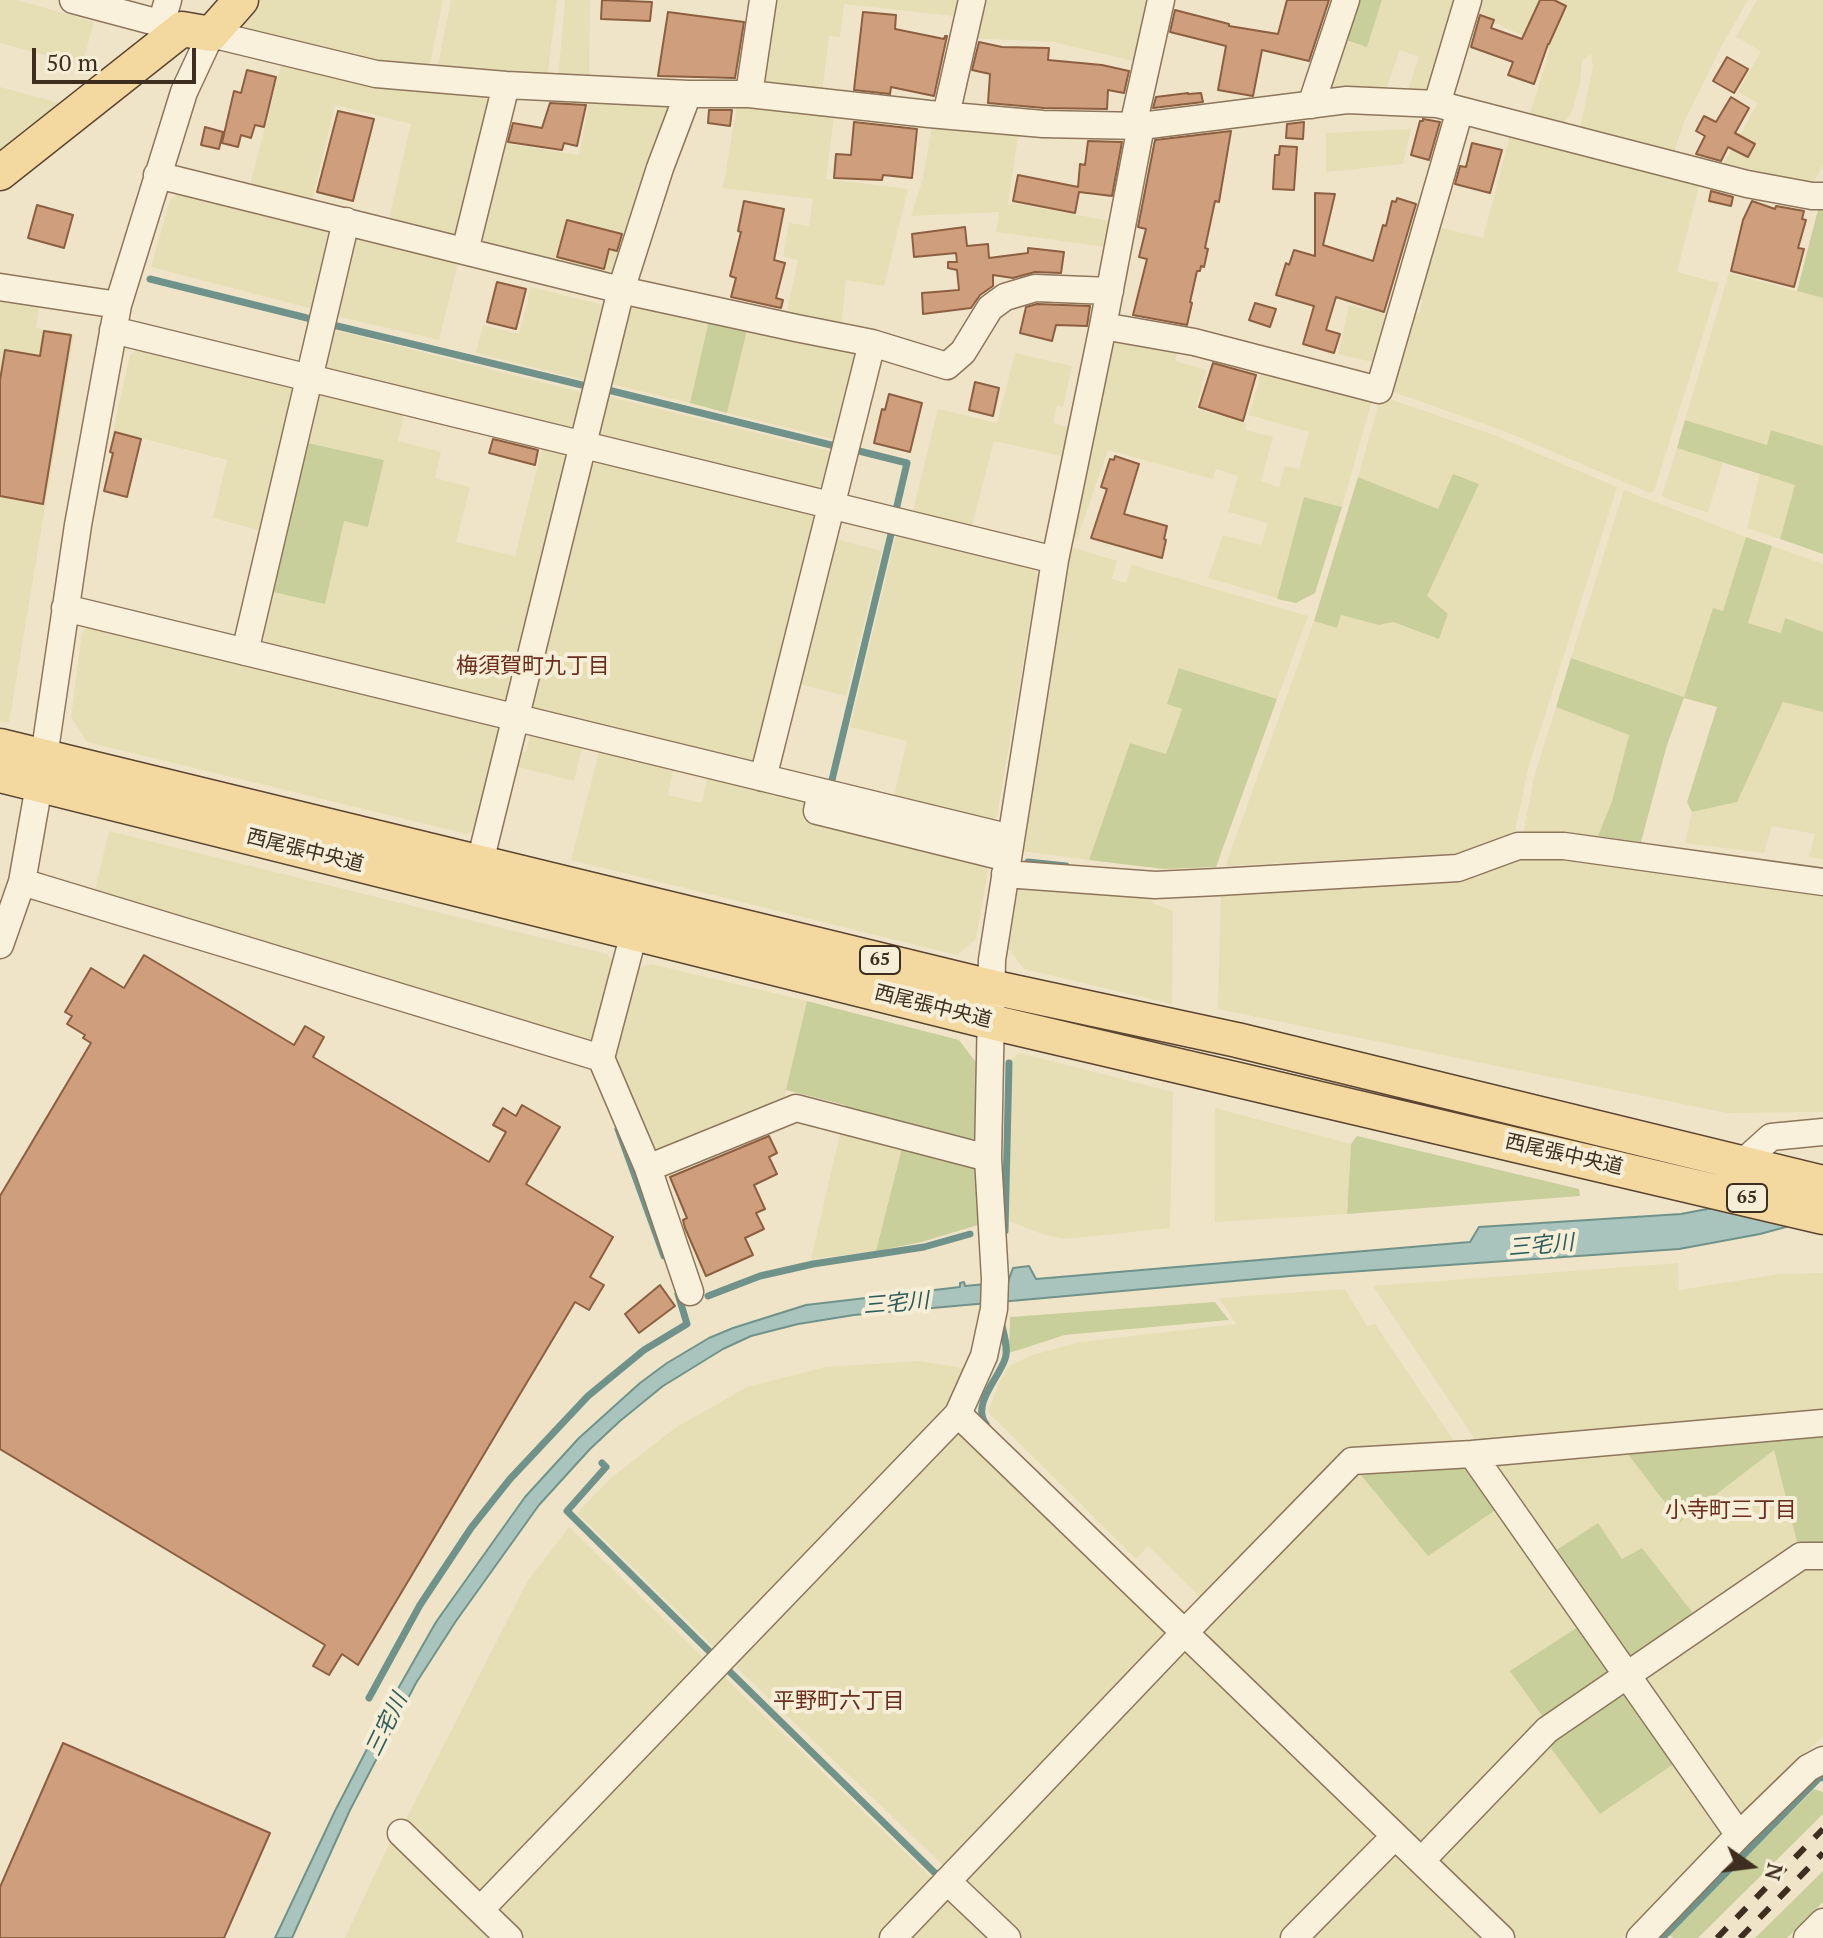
<!DOCTYPE html>
<meta charset="utf-8">
<style>
body{margin:0}
#map{position:relative;width:1823px;height:1938px;overflow:hidden;background:#f0e4c8;font-family:"PT Serif",serif}
canvas{display:block}
.north{position:absolute;left:1711px;top:1826px;width:80px;height:80px;-webkit-text-stroke:6px #f7eed8;paint-order:stroke;rotate:104deg;font-size:22px;font-weight:700;line-height:32px;text-align:center;color:#3d2e20}
.north::after{content:'';display:block;margin:auto;width:28px;height:36px;background:#3d2e20;clip-path:polygon(50% 0,100% 100%,50% 72%,0 100%)}
.scale{position:absolute;left:32px;top:48px;width:164px;height:36px;box-sizing:border-box;border:4px solid #3d2e20;border-top:0;padding-left:10px;font-size:24px;line-height:28px;white-space:nowrap;color:#3d2e20;-webkit-text-stroke:6px #f7eed8;paint-order:stroke}
</style>
<div id="map">
<canvas width="1823" height="1938"></canvas>
<div class="north">N</div>
<div class="scale">50 m</div>
</div>
<script>
const ctx = document.querySelector('canvas').getContext('2d');
ctx.lineJoin = 'round';
function fill(path, color) { ctx.fillStyle = color; ctx.fill(path, 'evenodd'); }
function strokePath(path, color, width, dash) { ctx.strokeStyle = color; ctx.lineWidth = width; ctx.lineCap = dash ? 'butt' : 'round'; ctx.setLineDash(dash || []); ctx.stroke(path); }
function label(font, color, halo, rows, align = 'center') {
  ctx.font = font + ' "PT Serif","Noto Sans JP",serif'; ctx.lineWidth = 8; ctx.setLineDash([]); ctx.textBaseline = 'middle'; ctx.strokeStyle = halo; ctx.fillStyle = color; for (const [text, x, y, turn = 0] of rows) {
    ctx.save(); ctx.translate(x, y); ctx.rotate((+turn || 0) * Math.PI / 180); ctx.textAlign = isNaN(turn) ? turn : align; if (halo) ctx.strokeText(text, 0, 0); ctx.fillText(text, 0, 0); ctx.restore();
  }
}
fill(new Path2D(`
 M0,0H17L94,22L82,65L0,43Z
 M258,0H443L430,64L373,62L247,30L242,25Z
 M451,0H557L547,78L438,65Z
 M565,0H590L589,80L558,79Z
 M771,0H966L962,17L844,4L840,37L829,36L822,94L758,82Z
 M977,0H1153L1138,62L1053,42L968,38Z
 M1382,0H1460L1433,88L1424,97L1406,96L1419,57L1400,50L1384,94L1324,90L1340,38L1367,47Z
 M1475,0H1748L1721,47L1684,122L1672,158L1579,134L1593,66L1591,54L1582,61L1580,84L1572,111L1561,128L1528,120L1550,49L1471,11Z
 M1757,0H1823V166L1813,183L1803,189L1720,170L1758,103L1738,92L1761,51L1736,37Z
 M282,62L484,92L491,104L461,230L446,237L388,223L411,124L335,105L311,205L249,189Z
 M0,87L63,104L0,156Z
 M590,96L663,99L671,110L668,123L653,151L619,265L605,275L487,246L478,232L501,143L579,155Z
 M738,100L835,109L826,179L908,189L884,286L846,280L841,329L785,321L798,260L783,256L789,223L809,226L813,199L723,188Z
 M933,122L1019,129L1008,205L1012,203L1116,222L1113,248L996,232L999,212L911,216L922,182Z
 M1512,128L1701,178L1677,272L1719,283L1654,491L1650,493L1504,431L1385,389L1408,311L1419,314L1423,301L1412,297L1434,226L1483,238Z
 M1411,129L1403,164L1326,172V133Z
 M183,191L325,226L332,238L314,309L151,267L170,200Z
 M361,235L459,259L439,340L332,315L349,242Z
 M1729,273L1823,298V446L1772,430L1767,445L1685,420Z
 M531,287L607,306L588,381L476,353L483,325L519,334Z
 M0,297L40,303L36,328L74,334L9,723L0,721Z
 M638,301L709,320L690,403L611,384L630,309Z
 M1349,305L1396,316L1381,364L1338,354Z
 M330,329L585,393L578,422L565,430L330,372L322,360Z
 M747,330L792,342L844,347L855,351L860,365L841,441L727,413Z
 M1117,334L1179,345L1175,361L1206,370L1196,409L1247,423L1246,430L1273,437L1261,481L1279,487L1285,466L1299,469L1309,432L1249,415L1263,366L1374,393L1342,507L1304,497L1277,598L1208,578L1223,535L1261,545L1268,523L1228,512L1238,476L1216,469L1213,479L1108,450L1077,539L1072,537L1108,341Z
 M142,346L288,383L295,393L262,531L213,518L227,460L113,431L130,355Z
 M1015,353L1072,366L1063,407L1057,406L1053,423L1068,427L1062,456L994,441L971,529L912,515L938,409L997,423Z
 M326,390L405,410L398,441L441,452L435,478L470,487L456,542L515,556L543,444L561,448L568,462L511,696L497,703L268,646L260,634L269,591L344,521L369,526L383,460L303,442L313,399Z
 M606,396L835,452L828,481L815,491L605,441L597,429Z
 M1381,396L1494,435L1617,487L1528,769L1515,832L1460,853L1227,866V861L1314,621L1336,628L1341,615L1379,625L1392,622L1439,639L1448,615L1426,596L1479,484L1438,509L1358,477Z
 M1677,448L1723,462L1708,513L1665,498L1662,495Z
 M599,460L811,510L818,521L761,757L749,764L537,713L530,700L588,468Z
 M1760,474L1796,485L1780,539L1747,528Z
 M1624,490L1746,537L1723,611L1713,608L1684,697L1571,658Z
 M897,531L1030,563L1038,575L997,817L986,823L893,800L907,741L850,727Z
 M831,538L882,551L846,696L795,683Z
 M1772,546L1823,564V632L1785,618L1781,633L1748,623Z
 M1074,548L1117,561L1112,579L1126,583L1132,565L1308,616L1277,699L1179,668L1182,709L1166,754L1130,743L1089,860L1021,851L1071,551Z
 M93,623L494,722L500,735L479,828L467,834L87,742L71,717L82,632Z
 M1783,702L1823,712V859L1809,857L1815,834L1772,826L1764,853L1685,843L1692,812L1737,802Z
 M1556,707L1629,735L1612,801L1598,836L1549,832L1523,834L1534,777Z
 M531,731L583,744L574,781L514,766L518,751L526,752Z
 M600,749L674,767L668,795L702,803L708,775L813,800L989,865L976,939L957,955L571,860Z
 M109,831L607,954L615,964L598,1035L584,1042L93,898Z
 M1522,856H1561L1823,891V1112L1727,1113L1218,1009L1221,889Z
 M1018,888L1147,894L1153,903L1173,911L1172,1004L1024,969L1008,948Z
 M651,964L807,1001L784,1100L661,1151L649,1145L612,1059L636,970Z
 M1020,1053L1173,1092L1170,1228L1065,1239L1042,1234L1009,1221L1011,1059Z
 M1215,1108L1351,1144L1347,1214L1215,1222Z
 M841,1130L903,1144L876,1251L811,1259Z
 M1678,1263L1679,1290L1779,1274L1823,1273V1413L1476,1441L1373,1286Z
 M1345,1289L1367,1326L1375,1324L1456,1444L1346,1450L1203,1600L1148,1546L1136,1559L988,1412L999,1383L1009,1366L1032,1355L1081,1342L1236,1324L1219,1298Z
 M919,1361L963,1368L954,1400L717,1650L577,1513L612,1477L675,1428L747,1387L826,1367Z
 M954,1433L969,1436L1166,1626L1165,1644L947,1869L729,1660Z
 M1624,1449H1774L1799,1550L1697,1618L1642,1548L1622,1559L1552,1553L1493,1467L1497,1461Z
 M1355,1468L1500,1507L1581,1625L1546,1721L1426,1841H1414L1201,1639L1204,1628Z
 M569,1527L706,1660L484,1893L477,1894L404,1823L527,1582Z
 M1805,1562H1823V1736L1742,1813L1734,1816L1643,1686L1646,1674Z
 M1189,1653L1374,1831L1371,1843L1280,1938H1021L968,1886L967,1871L1176,1655Z
 M719,1672L936,1882L881,1938H520L499,1918L498,1902Z
 M1547,1743L1678,1761L1726,1827L1723,1838L1623,1938H1514L1440,1869L1441,1855Z
 M391,1840L398,1841L499,1938H345Z
 M1399,1854L1488,1938H1307L1386,1857Z
 M937,1901L953,1902L990,1938H902Z`), '#e6deb5');
fill(new Path2D(`
 M1352,0H1382L1367,47L1340,38Z
 M1820,202H1823V298L1797,291Z
 M709,320L747,330L727,413L690,403Z
 M1685,420L1767,445L1771,430L1823,446V554L1780,539L1795,485L1677,448Z
 M303,442L384,460L368,527L344,521L325,604L269,591Z
 M1453,474L1479,484L1427,596L1448,614L1439,639L1393,622L1379,625L1341,615L1337,628L1314,621L1358,477L1438,509Z
 M1304,497L1342,507L1315,593L1296,603L1277,599Z
 M1746,537L1772,546L1748,623L1781,633L1785,618L1823,632V712L1783,702L1737,802L1692,812L1687,802L1717,707L1684,698L1667,745L1641,842L1598,836L1612,801L1629,735L1556,707L1571,658L1684,697L1713,608L1723,611Z
 M1179,668L1277,699L1216,867L1164,869L1089,860L1130,743L1166,754L1182,709L1167,704Z
 M807,1001L959,1040L981,1069L980,1134L964,1144L843,1114L845,1105L786,1090Z
 M1357,1136L1579,1189L1580,1196L1347,1214L1351,1144Z
 M903,1144L970,1158L981,1171V1224L922,1242L876,1251Z
 M1215,1302L1229,1320L1065,1335L1009,1353L1010,1317Z
 M1823,1432V1549L1799,1550L1774,1450L1680,1522L1624,1449Z
 M1460,1462L1475,1471L1500,1507L1428,1556L1355,1468Z
 M1598,1523L1622,1559L1642,1548L1697,1618L1634,1662L1625,1660L1552,1553Z
 M1581,1625L1611,1669L1608,1681L1546,1721L1510,1671Z
 M1618,1692L1631,1696L1678,1761L1600,1814L1547,1743Z
 M1814,1789L1823,1792V1814L1698,1938H1673L1669,1935Z
 M1823,1871V1902L1787,1938H1755Z`), '#c9cf9b');
const water = new Path2D(`
 M1823,1187V1217L1760,1234L1679,1249L1290,1276L854,1315L798,1324L751,1336L723,1349L663,1386L620,1421L590,1449L539,1505L456,1621L416,1683L350,1810L292,1938H275L335,1811L399,1687L436,1622L525,1497L579,1438L640,1383L667,1363L709,1338L733,1328L806,1305L960,1287V1283L964,1282L965,1286L1008,1282L1013,1268L1029,1266L1036,1279L1470,1242L1479,1227L1681,1214Z`);
fill(water, '#a9c4bc');
strokePath(water, '#6f938a', 2);
strokePath(new Path2D(`
 M150,279L311,319
 M333,325L586,386
 M608,390L835,446
 M855,450L907,463L896,510
 M831,784L892,530
 M1028,862L1066,866
 M618,1129L664,1256
 M1005,1231L1009,1063
 M708,1296L760,1276L813,1264L924,1247L970,1234
 M986,1424C971,1405 999,1378 1005,1359C1009,1349 1003,1332 1001,1321
 M602,1463L606,1467L567,1511L712,1654
 M726,1668L934,1872
 M369,1698L420,1605L471,1528L510,1479L588,1396L644,1350L687,1324L678,1294
 M1662,1938L1820,1777L1823,1778`), '#6f938a', 7);
const building = new Path2D(`
 M602,0L652,2L650,21L601,19Z
 M1287,0H1329L1309,61L1262,50L1253,96L1218,90L1226,46L1170,32L1175,10L1229,24V26L1278,34Z
 M1540,0H1554L1566,6L1549,44H1548L1534,84L1508,75L1513,62L1471,47L1480,15L1494,20L1491,28L1522,39Z
 M668,12L744,22L735,78L658,76Z
 M863,12L896,15L895,29L944,39L945,36H947L934,96L891,87L890,94L854,90Z
 M979,42L1002,47L1049,48L1048,60L1102,65L1129,71L1124,93L1108,90L1107,109L1044,108L988,103L990,74L972,70Z
 M1727,57L1748,69L1734,93L1713,81Z
 M247,70L276,77L264,127L255,125L251,138L241,135L238,147L222,143L234,91L241,93Z
 M1188,93V94L1201,93L1203,102L1153,108L1156,97Z
 M1731,97L1749,108L1735,133L1755,144L1748,157L1728,147L1721,161L1696,154L1705,136L1696,131L1704,116L1716,122Z
 M550,103L586,105L577,146L564,143L562,150L508,142L513,123L542,128Z
 M709,110H732L730,126L708,123Z
 M338,111L374,119L353,201L317,192Z
 M1423,119L1440,122L1429,160L1411,155L1420,121H1423Z
 M854,122L917,129L912,178L883,175L882,180L834,178L836,154L851,155Z
 M1304,122L1303,139L1286,138L1287,124Z
 M205,127L223,132L219,149L201,145Z
 M1231,131L1219,202L1215,201L1205,248L1208,249L1204,267L1201,266L1200,271H1197L1190,302L1192,303L1187,325L1133,315L1147,259L1139,257L1146,229L1138,227L1155,140Z
 M1088,141L1122,142L1112,196L1079,192L1075,213L1013,201L1018,175L1078,187L1080,164L1085,165Z
 M1472,143L1502,150L1490,193L1455,184L1460,166L1466,167Z
 M1280,146L1297,147L1294,190L1273,189L1275,155H1279Z
 M1711,191L1733,197L1731,206L1709,201Z
 M1315,193L1335,194L1323,245L1373,261L1383,225L1386,226L1392,201L1396,202L1397,198L1416,204L1384,312L1336,297L1326,330L1340,334L1334,353L1303,344L1314,306L1276,295L1286,263L1289,265L1294,250L1315,256Z
 M744,201L784,209L774,260L785,263L776,298L783,300L781,308L731,297L736,278L730,276L741,232L738,231Z
 M1752,201L1775,209L1776,206L1804,211L1802,219L1806,220L1798,248L1804,249L1794,287L1731,271L1743,220Z
 M37,205L73,215L64,248L28,238Z
 M567,220L622,234L617,251L609,249L604,269L557,257Z
 M965,227L967,246L988,244L989,258L1028,253V248L1064,252L1061,273L1035,272L1013,278L993,275V286L980,295L971,308L923,314L922,293L959,290L957,270L948,268V262H957L956,253L914,257L912,234Z
 M497,282L526,289L516,329L487,322Z
 M1255,303L1276,309L1270,327L1249,320Z
 M1037,304L1090,306L1087,326L1056,325L1052,341L1020,333L1026,307Z
 M44,331L71,335L43,504L0,496V380L5,350L40,356Z
 M1213,363L1256,375L1243,421L1199,407Z
 M975,382L999,388L993,416L969,410Z
 M889,394L922,403L910,452L874,443L882,409L885,410Z
 M115,432L141,439L127,497L104,491L113,453L110,452Z
 M493,439L538,450L535,465L489,453Z
 M1115,456L1139,464L1124,514L1167,526L1164,539L1166,540L1162,558L1091,538L1107,489L1101,487L1110,459L1114,460Z
 M144,955L294,1045L305,1026L324,1037L313,1057L489,1162L506,1132L493,1125L503,1108L516,1116L522,1105L560,1127L526,1184L613,1237L590,1277L604,1285L589,1310L575,1302L358,1665L342,1654L329,1675L313,1666L325,1645L0,1449V1196L91,1043L83,1038L85,1035L67,1024L72,1016L65,1012L91,968L124,988Z
 M769,1136L777,1153L769,1157L777,1174L754,1185L765,1209L756,1213L764,1229L745,1238L753,1255L706,1276L685,1228L683,1220L687,1218L670,1177Z
 M660,1285L675,1306L639,1333L625,1314Z
 M63,1743L270,1833L224,1938H0V1887Z`);
fill(building, '#cf9f7d');
strokePath(building, '#8d5f41', 2);
const minor = new Path2D(`
 M73,0L182,29
 M161,24L168,0
 M749,94L763,0
 M1437,104L1468,0
 M1311,105L1346,0
 M946,115L972,0
 M1133,126L1161,0
 M157,175L621,290L796,328L872,343L947,366L963,352L990,308L1005,297L1035,288L1110,291
 M465,251L506,85
 M0,287L118,305
 M1103,326L1194,342L1379,390L1460,110
 M113,330L1055,560
 M65,608L1011,838
 M245,652L346,221
 M763,778L872,343
 M821,792L817,811L1007,858
 M480,862L621,290L660,168L688,94
 M1005,874L1155,885L1218,882L1458,868L1518,846H1564L1823,882
 M22,882L601,1058
 M634,933L601,1058L648,1168L690,1292
 M0,945L22,882L44,757L78,525L118,305L184,92L211,34L376,74L506,85L688,94H749L929,114L1043,124L1141,126L1347,100L1437,104L1747,184L1812,196H1823
 M1742,1163L1771,1137L1823,1132
 M648,1168L796,1108L988,1158
 M958,1414L1501,1938
 M1472,1454L1739,1835
 M401,1833L480,1910
 M1421,1861L1547,1730L1801,1556H1823
 M947,1881L1007,1938
 M509,1938L480,1910L958,1414L984,1356L994,1309L995,1279L988,1158L992,960L1055,560L1103,326L1141,126
 M893,1938L1184,1633L1352,1461L1472,1454L1823,1423
 M1294,1938L1395,1836
 M1640,1938L1739,1835L1808,1768L1823,1760
 M1807,1938L1823,1922`);
const major = new Path2D(`
 M0,173L182,29L211,34L241,0
 M0,746L991,987L1237,1040L1823,1183
 M0,775L991,1022L1823,1217`);
strokePath(minor, '#8d765c', 29);
strokePath(major, '#5b4430', 37);
strokePath(minor, '#faf1dc', 26);
strokePath(major, '#f3d9a0', 34);
strokePath(new Path2D(`
 M1717,1938L1823,1829
 M1740,1938L1823,1853`), '#3d2e20', 6, [14, 14]);
for (const [x, y, w] of [
 [880,960,40],
 [1747,1198,40]
]) { const box = new Path2D(); box.roundRect(x - w / 2, y - 14, w, 28, 6); ctx.fillStyle = '#f7eed8'; ctx.fill(box); strokePath(box, '#3d2e20', 2); }
label('bold 18px', '#3d2e20', null, [
 ["65",880,960],
 ["65",1747,1198]
]);
label('20px', '#3d2e20', '#f7eed8', [
 ["西尾張中央道",305,851,14],
 ["西尾張中央道",933,1007,14],
 ["西尾張中央道",1564,1155,13]
]);
label('22px', '#6b2e1e', '#f7eed8', [
 ["梅須賀町九丁目",533,667],
 ["小寺町三丁目",1731,1511],
 ["平野町六丁目",839,1702]
]);
label('italic 22px', '#2f5d5a', '#f7eed8', [
 ["三宅川",1541,1246,-5],
 ["三宅川",896,1304,-5],
 ["三宅川",387,1725,-64]
]);
</script>
